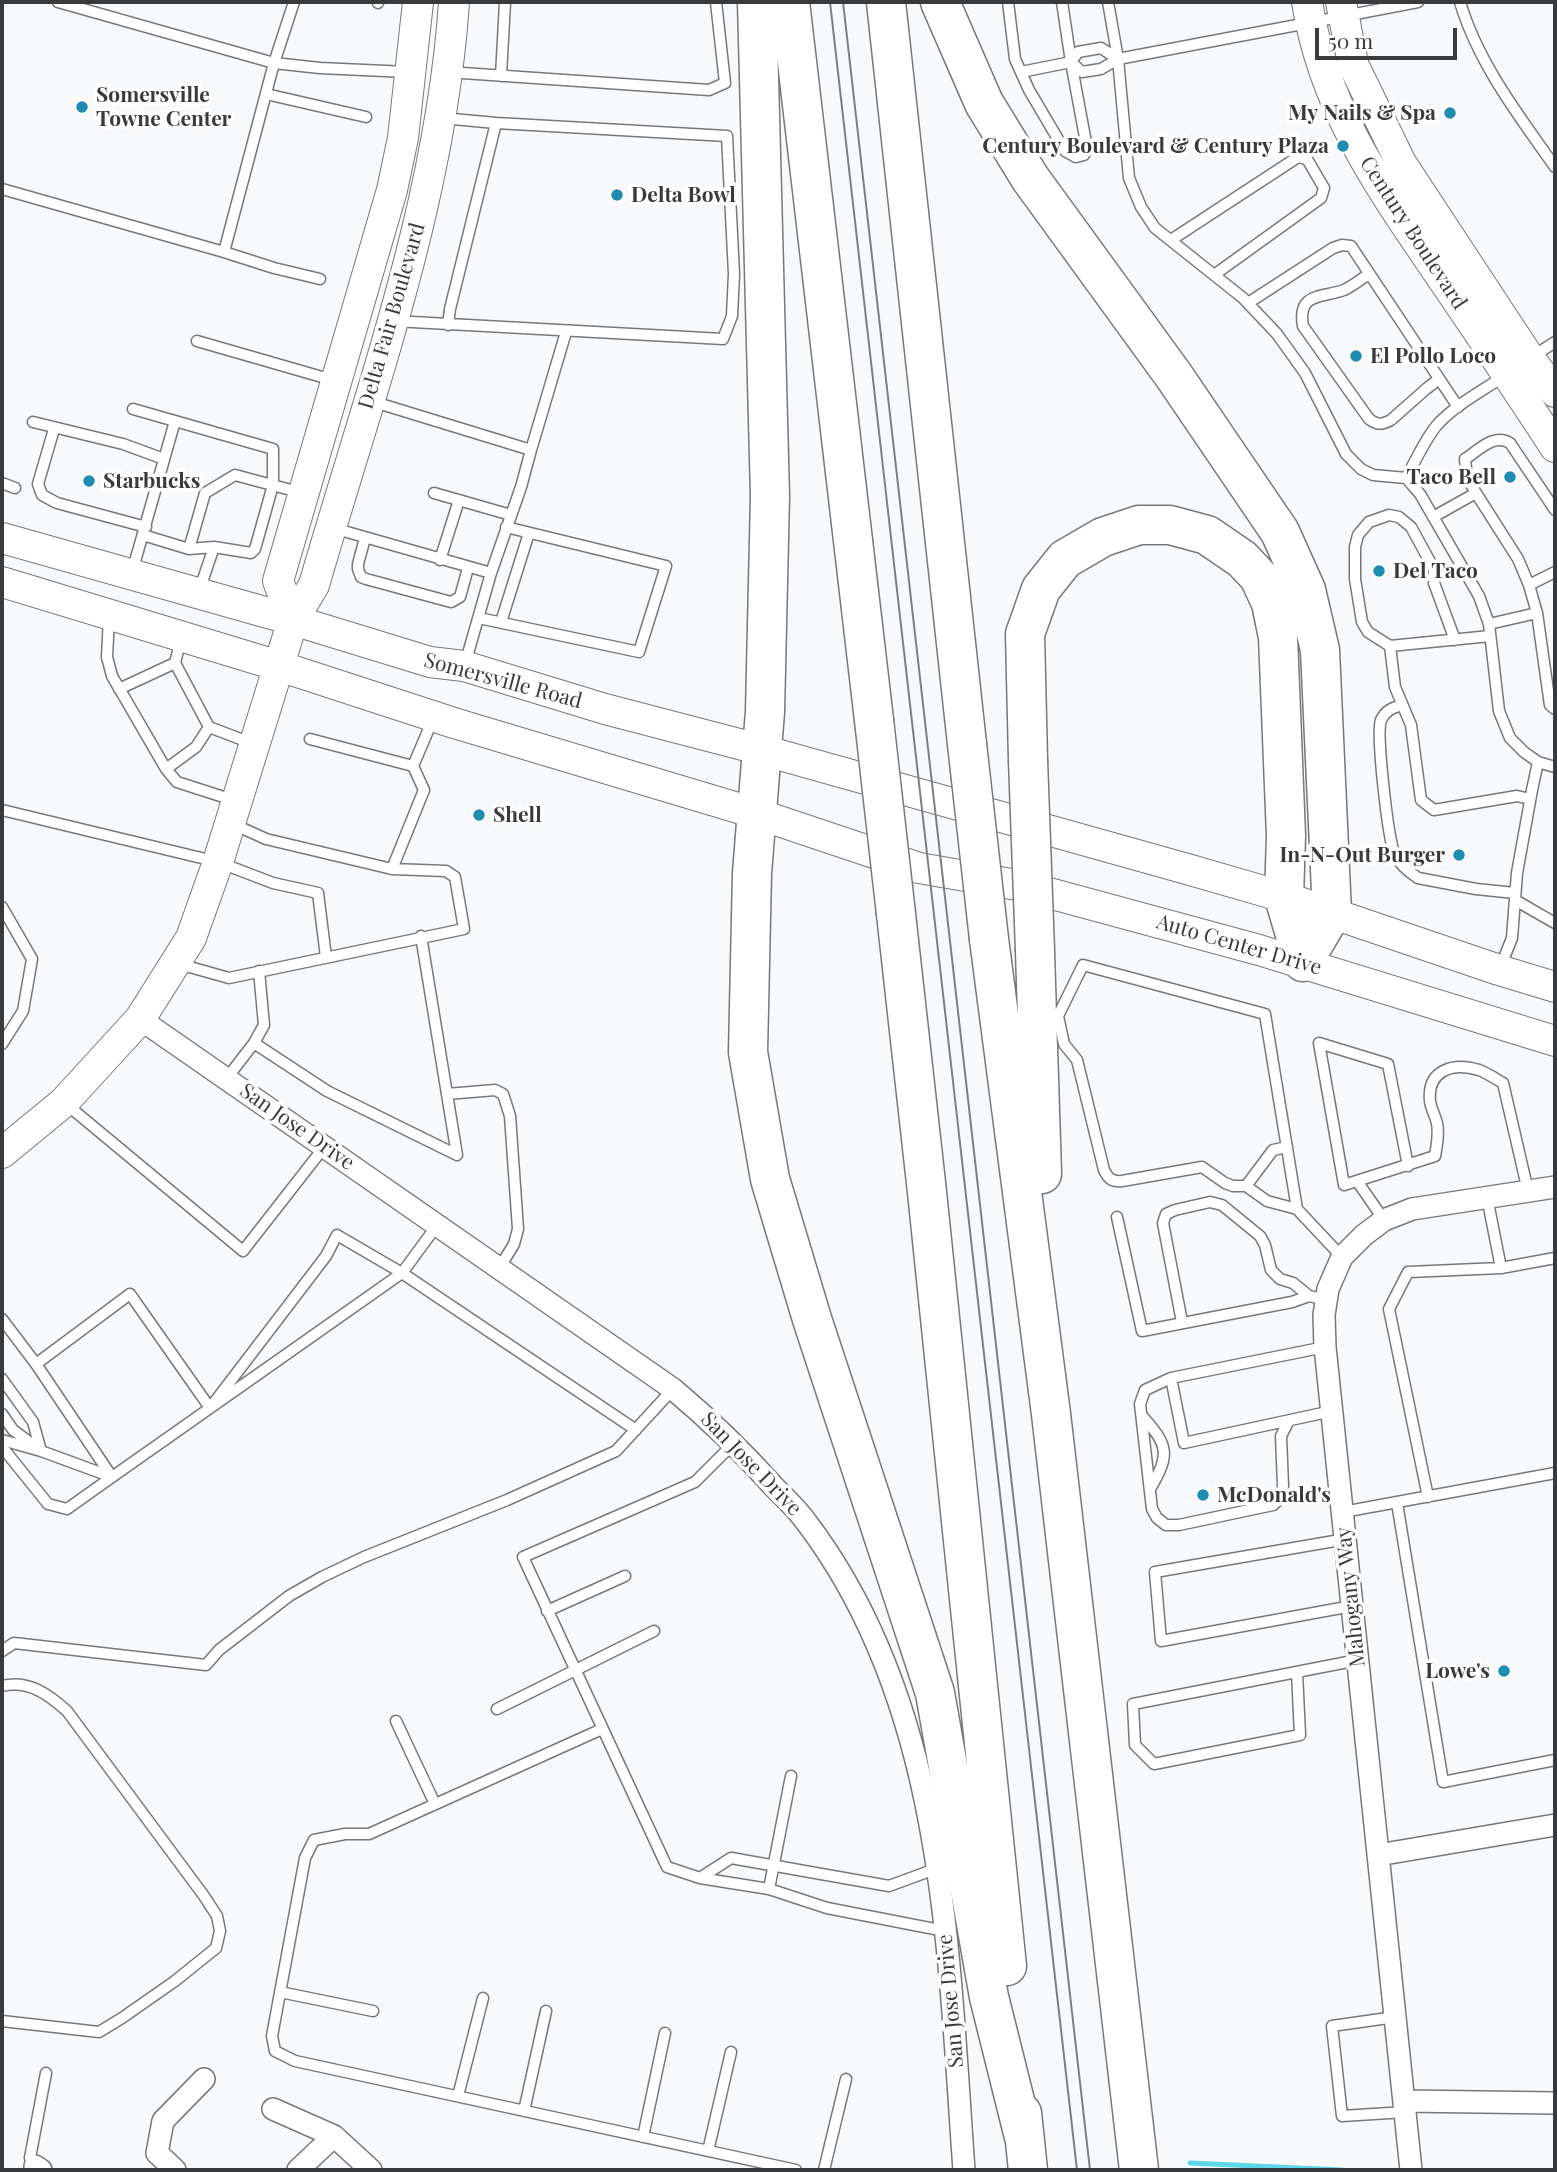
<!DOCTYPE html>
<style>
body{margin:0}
#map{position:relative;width:1557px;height:2172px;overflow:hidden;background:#f8f9fb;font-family:"Playfair Display",serif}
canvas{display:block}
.frame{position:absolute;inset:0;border:4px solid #393a3b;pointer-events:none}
.scale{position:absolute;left:1315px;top:28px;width:142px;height:32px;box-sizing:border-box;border:4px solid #393a3b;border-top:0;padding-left:9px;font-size:21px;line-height:24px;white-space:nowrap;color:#393a3b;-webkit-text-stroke:5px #fff;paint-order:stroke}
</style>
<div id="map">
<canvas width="1557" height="2172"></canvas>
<div class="frame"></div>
<div class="scale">50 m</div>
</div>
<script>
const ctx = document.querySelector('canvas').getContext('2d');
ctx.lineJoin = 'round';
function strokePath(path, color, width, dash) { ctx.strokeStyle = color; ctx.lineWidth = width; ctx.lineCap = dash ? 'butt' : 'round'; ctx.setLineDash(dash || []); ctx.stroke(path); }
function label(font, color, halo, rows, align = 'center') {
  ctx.font = font + ' "Playfair Display",serif'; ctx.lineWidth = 7; ctx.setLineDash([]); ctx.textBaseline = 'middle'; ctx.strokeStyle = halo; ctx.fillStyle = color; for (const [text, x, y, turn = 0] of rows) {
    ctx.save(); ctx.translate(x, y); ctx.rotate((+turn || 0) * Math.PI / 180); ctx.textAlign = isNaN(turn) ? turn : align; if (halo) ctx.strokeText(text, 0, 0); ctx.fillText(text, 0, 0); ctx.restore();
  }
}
strokePath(new Path2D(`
 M1190,2163L1342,2170`), '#60d7e8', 5);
const lane = new Path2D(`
 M58,2L274,63L320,68L407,72
 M378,2V3
 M1008,2L1015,59L1029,90L1065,151L1076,157L1084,155L1087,148L1071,62L1062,2
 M1108,2L1118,59L1129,178L1141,207L1155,228L1243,298L1277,334L1305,373L1346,454L1361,469L1373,475L1406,478L1420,494L1479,596L1489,624L1499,711L1510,738L1524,752L1538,762L1555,767
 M1460,2C1478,63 1519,116 1555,167
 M1118,59L1101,48L1078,52L1071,62L1082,72L1101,69L1118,59L1418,2
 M448,72L709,90L725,83L716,2
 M1021,72L1071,62
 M501,76L505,2
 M266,94L366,117
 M2,189L224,252L274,268L320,279
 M1171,240L1298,157L1307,159L1324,188L1321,198L1214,275
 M224,252L274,63L294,2
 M1369,274C1361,279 1353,286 1344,290C1322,298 1297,292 1303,326L1369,419C1377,425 1382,425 1391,420L1426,389L1439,379
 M1248,303L1333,248L1342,245L1351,246L1458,407
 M394,321L723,339L732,316L734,274L727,136L496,123L442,118
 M448,325L450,309L496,123
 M197,341L336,381
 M1532,357L1555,342
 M371,401L531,450L566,332
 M133,409L273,449V485L255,549L251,553L214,547
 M33,422L123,444L164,459
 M54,429L38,484L42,495L57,503L146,527
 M1406,478C1416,460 1424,441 1437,425C1455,405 1482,391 1504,376
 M2,483L15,488
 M434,493L511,515
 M1476,493L1467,478L1465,459C1479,450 1494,433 1510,443L1555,510
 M1433,517L1476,493L1518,559L1529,585L1537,613
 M333,528L491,573
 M143,535L189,549
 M365,538L358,564V569L361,577L366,579L451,602L460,597L468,568
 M440,560L459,500
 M132,572L175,421
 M1529,585L1555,572
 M199,591L214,547L189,549L205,493L235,475L302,493
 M109,617L107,657L112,676L166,769L177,782L236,801
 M479,618L639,652L666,566L506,527
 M501,622L529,533
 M1489,624L1537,613L1550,705L1555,709
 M1490,636L1390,646L1395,687L1411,725L1421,800L1434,810L1517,796L1530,799
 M181,639L175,663L209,727L251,743
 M1390,646L1368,632L1362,622L1355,579V547L1358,535L1369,522L1389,515L1399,517L1411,527L1434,569V583L1455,640
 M465,664L491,573L521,487L531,450
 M119,689L175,663
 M1402,705C1392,708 1386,710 1381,720C1376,734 1388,840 1395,855C1400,865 1409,872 1418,878L1476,889L1515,893
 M310,739L413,766L433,719
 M166,769L196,747L209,727
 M2,810L218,862L273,883L318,893L326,957
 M233,824L266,839L392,869L424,790L413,766
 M1515,900L1555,923
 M2,907L32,959L23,1011L2,1044
 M179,964L229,978L464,929L455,877L446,871L392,869
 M1500,968L1512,938L1517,873L1532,790L1538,762
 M259,971L264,1025L254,1043L327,1091L457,1155L421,936
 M227,1078L254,1043
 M447,1094L495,1090L503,1094L510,1116L518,1229L514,1244L500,1267
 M66,1104L243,1251L325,1146
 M1408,1166L1388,1064L1319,1043L1344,1185L1435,1156C1437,1145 1439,1134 1437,1123C1435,1115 1431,1109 1430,1101C1427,1070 1453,1062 1479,1070C1487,1073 1496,1079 1503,1083L1528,1191
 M1357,1181L1384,1220
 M1246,1186L1273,1150L1287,1147
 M1487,1197L1501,1268
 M1297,1209L1265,1014L1083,965L1058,1016L1064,1044L1077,1060L1104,1170C1108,1178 1111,1182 1122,1181L1202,1167L1225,1183L1233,1186H1246L1267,1201L1297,1209L1342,1257
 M1117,1217L1142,1331L1292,1302L1309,1296L1327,1300
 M2,1319L36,1364L112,1477L402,1273L438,1224
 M1182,1322L1163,1223L1166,1214L1175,1210L1210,1202L1222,1205L1260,1236L1265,1245L1271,1270L1280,1279L1293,1283L1309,1296
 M1325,1347L1171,1378L1184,1443L1332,1411
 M36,1364L130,1294L210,1408L326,1256L337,1235L402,1273L636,1430
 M1171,1378L1145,1390L1140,1404L1152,1509L1157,1518L1166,1525H1179L1273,1505L1281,1498L1283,1486L1281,1436L1288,1422
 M2,1379L33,1422L41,1451
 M2,1414L13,1430L36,1447
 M1143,1417C1169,1446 1170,1455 1150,1489
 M2,1440L41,1451L112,1477L67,1509L48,1504L2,1447
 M734,1443L695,1482L523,1557L667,1867L700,1878L769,1889L827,1908L945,1931
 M1428,1497L1389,1309L1408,1272L1501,1268L1555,1258
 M1397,1503L1443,1782L1555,1760
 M1343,1512L1555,1473
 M1346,1539L1155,1572L1161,1641L1352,1606
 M547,1611L625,1576
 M2,1651L14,1643L206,1665L219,1650L289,1596L322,1577L364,1557L507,1500L616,1451L673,1389
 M1297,1672L1300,1735L1154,1764L1135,1745L1133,1704L1358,1660
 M2,1686C29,1680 48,1694 67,1711L204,1896L217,1916L220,1931L216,1948L175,1981L122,2018L99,2032L2,2021
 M497,1709L654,1631
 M396,1721L435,1804
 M602,1729L369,1834H345L314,1840L305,1858L272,2036L275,2051L295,2061L796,2170
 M700,1878L731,1858L889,1886L938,1868
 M769,1889L791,1776
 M280,1992L373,2011
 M1395,2017L1332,2026L1342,2116L1405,2112
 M458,2096L483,1998
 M524,2111L546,2011
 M643,2137L665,2033
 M708,2151L731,2052
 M35,2166L30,2158L46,2073
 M824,2170L846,2079`);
const street = new Path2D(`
 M140,1019L673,1389C710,1420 743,1452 775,1488C786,1499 798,1510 807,1523C946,1707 948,1951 964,2170
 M1378,1855L1555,1825
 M1404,2101L1555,2103
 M273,2109L334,2136L371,2170
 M35,2166L41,2170
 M175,2170L157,2153L163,2121L204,2079
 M298,2170L334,2136
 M1411,2170L1325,1347L1324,1315L1328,1289L1342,1257L1364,1235L1384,1220L1412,1209L1555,1187`);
const secondary = new Path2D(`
 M1307,2C1324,110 1382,190 1442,278C1480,334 1518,390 1555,447
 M1341,2L1353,64L1401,163L1530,359L1555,392
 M2,538L293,620L430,662L464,666L605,709L762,750L1187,869L1284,897L1499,970L1555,987
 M2,582L279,666L454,723L758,814L919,868L1023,886L1259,950L1555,1041
 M293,620L278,581L392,190L403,138L418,2
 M2,1153L64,1102L140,1019L191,938L218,862L293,620L314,585C369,394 441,201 454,2`);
const highway = new Path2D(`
 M757,2L770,496L765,712L752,873L748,1052L770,1179L812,1319L935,1693L989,1997L1024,2137
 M790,2L874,720
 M886,2L967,744
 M940,2L984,103L1030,178L1174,376L1280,532L1306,590L1320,650L1332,913L1303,962
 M1028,760L1025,634L1041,589L1065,559L1103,537L1139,525H1170L1207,535L1242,559L1259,577L1271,603L1278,637L1286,836L1284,897L1303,962
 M896,914L927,1192L1007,1966
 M989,939L1051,1414L1139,2170
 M1035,951L1042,1174
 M1022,2113L1028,2170`);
strokePath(lane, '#77787a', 13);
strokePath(street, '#77787a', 24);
strokePath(secondary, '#77787a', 32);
strokePath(highway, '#77787a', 41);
strokePath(lane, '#fff', 10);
strokePath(street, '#fff', 21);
strokePath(secondary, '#fff', 30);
strokePath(highway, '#fff', 38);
strokePath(new Path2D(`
 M830,2L1077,2170
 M843,2L1090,2170`), '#7d7e80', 2);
const highwayBridge = new Path2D(`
 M874,720L896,914
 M967,744L989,939
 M1028,760L1035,951`);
strokePath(highwayBridge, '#77787a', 41, []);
strokePath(highwayBridge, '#fff', 38);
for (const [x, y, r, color] of [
 [82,107,7,"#1f8cb2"],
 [1450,113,7,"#1f8cb2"],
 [1343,146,7,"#1f8cb2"],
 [617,195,7,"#1f8cb2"],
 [1356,356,7,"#1f8cb2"],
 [1510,477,7,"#1f8cb2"],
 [89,481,7,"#1f8cb2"],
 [1379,571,7,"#1f8cb2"],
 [479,815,7,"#1f8cb2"],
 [1459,855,7,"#1f8cb2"],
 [1203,1495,7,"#1f8cb2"],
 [1504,1671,7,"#1f8cb2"]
]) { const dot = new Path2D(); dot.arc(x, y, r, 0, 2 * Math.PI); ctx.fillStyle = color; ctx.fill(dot); strokePath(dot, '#fff', 2.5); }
label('bold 21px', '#393a3b', '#fff', [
 ["Somersville",96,95],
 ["Towne Center",96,119],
 ["My Nails & Spa",1436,113,"right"],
 ["Century Boulevard & Century Plaza",1329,146,"right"],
 ["Delta Bowl",631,195],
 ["El Pollo Loco",1370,356],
 ["Taco Bell",1496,477,"right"],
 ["Starbucks",103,481],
 ["Del Taco",1393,571],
 ["Shell",493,815],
 ["In-N-Out Burger",1445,855,"right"],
 ["McDonald's",1217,1495],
 ["Lowe's",1490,1671,"right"]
], 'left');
label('21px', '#393a3b', '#fff', [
 ["Century Boulevard",1413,233,57],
 ["Delta Fair Boulevard",392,316,-74],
 ["Somersville Road",503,681,15],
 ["Auto Center Drive",1239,945,16],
 ["San Jose Drive",297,1127,35],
 ["San Jose Drive",751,1464,46],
 ["Mahogany Way",1351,1597,-96],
 ["San Jose Drive",951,2001,-95]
]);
</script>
